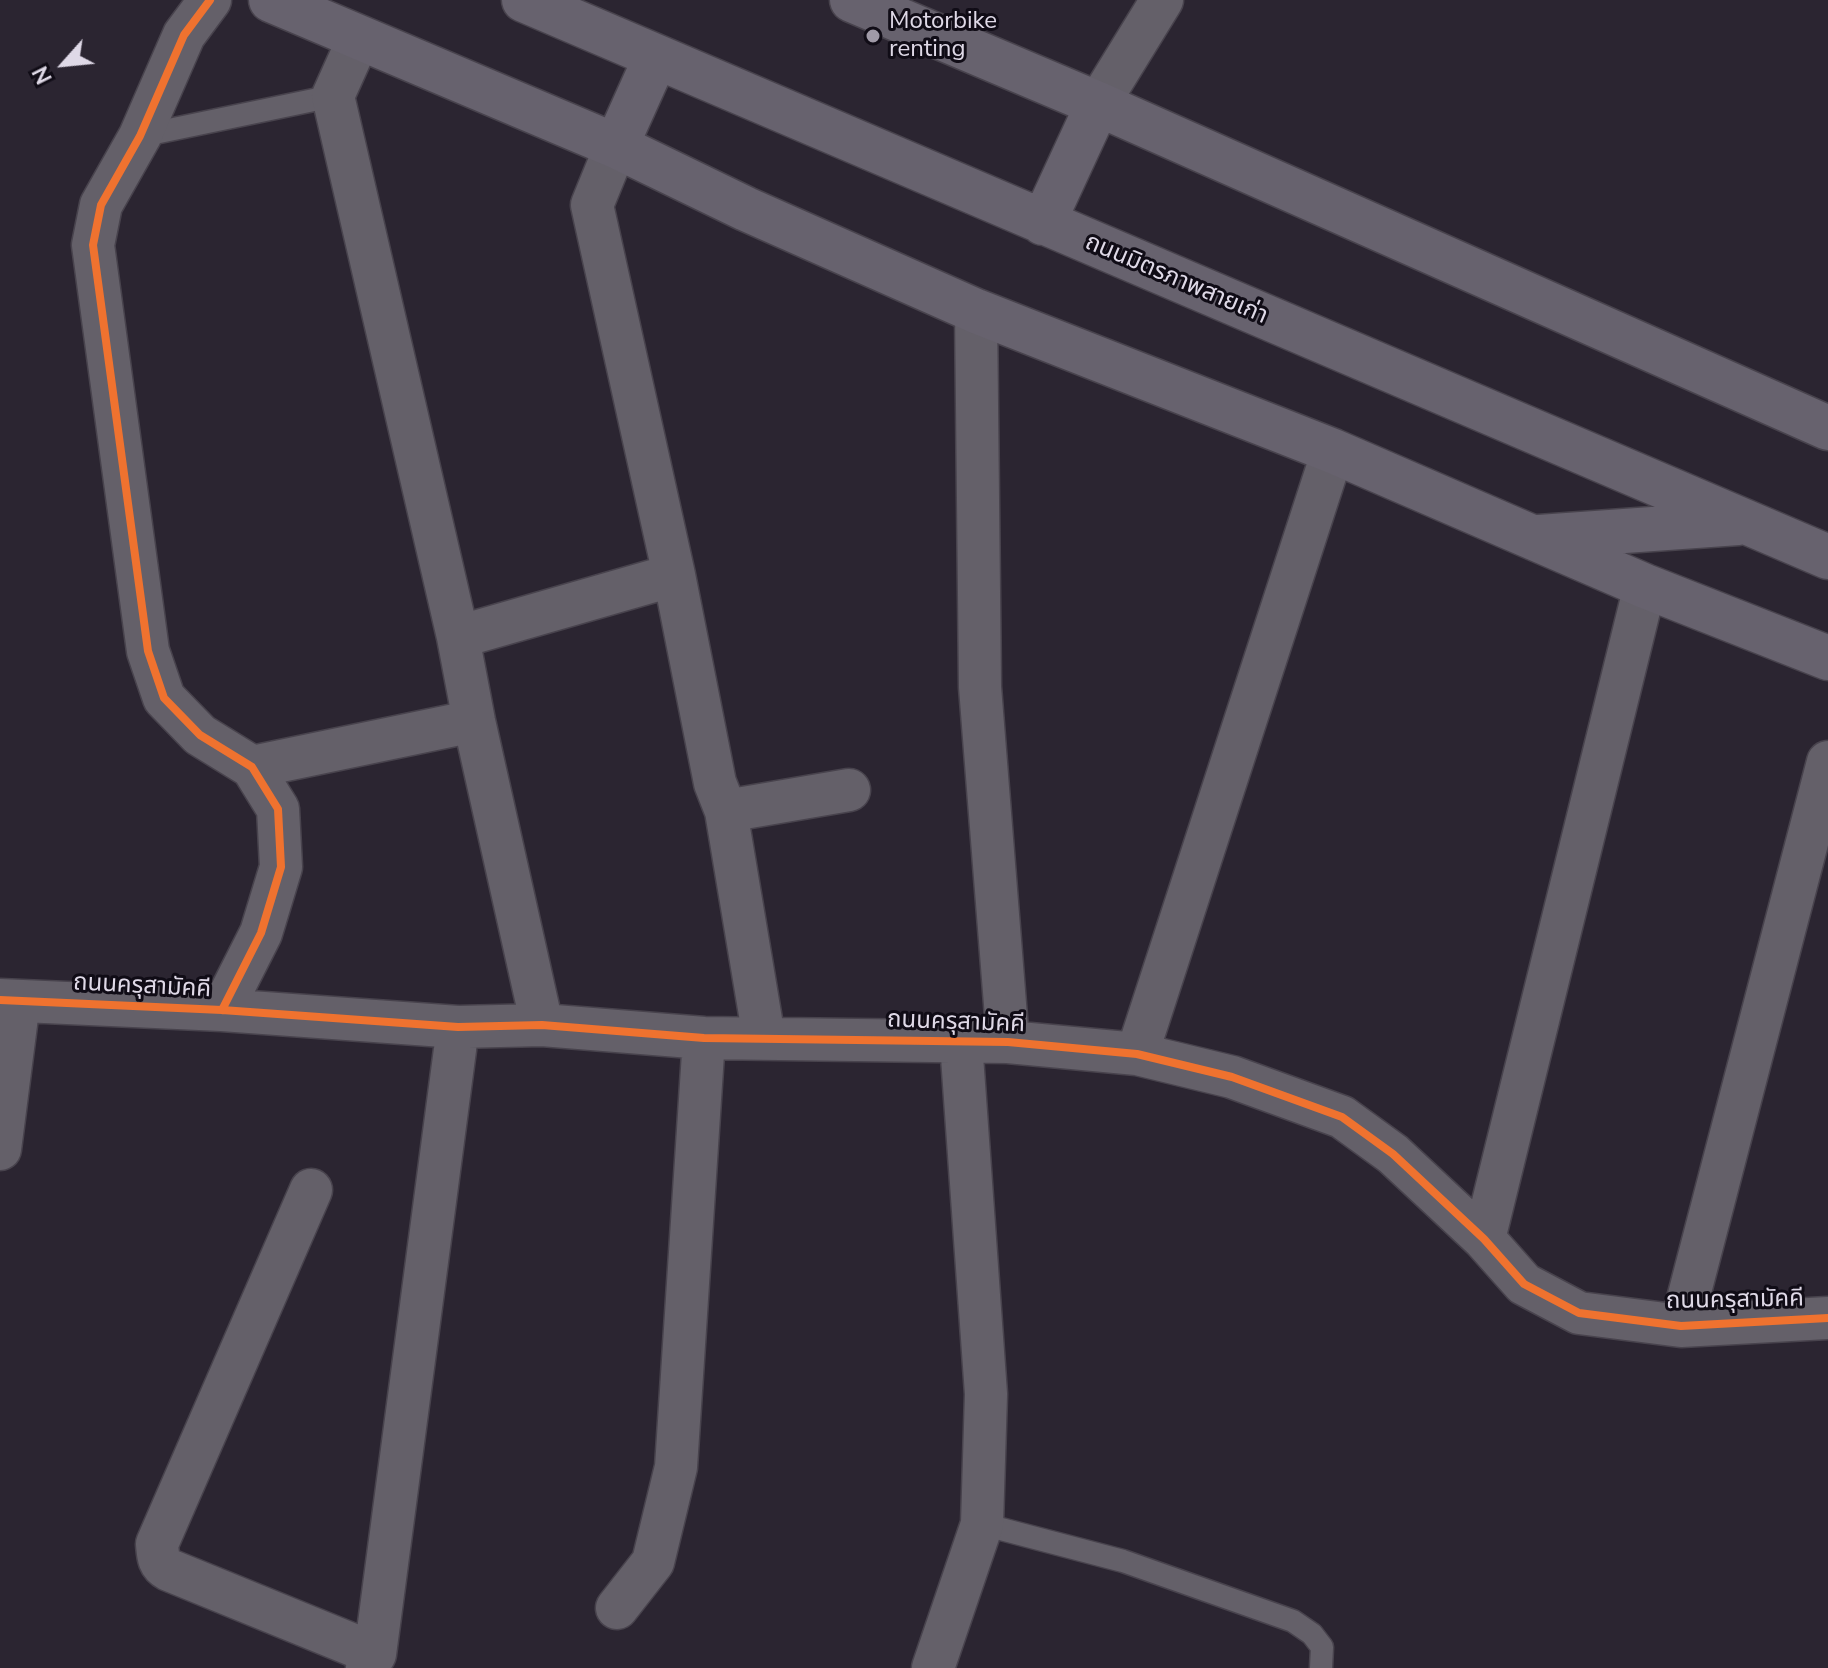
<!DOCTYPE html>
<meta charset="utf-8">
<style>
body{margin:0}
#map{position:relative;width:1828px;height:1668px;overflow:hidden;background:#2b2531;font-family:"Nunito Sans",sans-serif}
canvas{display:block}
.north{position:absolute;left:24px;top:24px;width:80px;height:80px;-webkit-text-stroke:6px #100c16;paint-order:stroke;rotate:243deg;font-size:22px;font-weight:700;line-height:32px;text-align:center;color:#dfd9e7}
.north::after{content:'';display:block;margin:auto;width:28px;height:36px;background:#dfd9e7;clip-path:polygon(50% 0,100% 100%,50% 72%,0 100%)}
</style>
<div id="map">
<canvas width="1828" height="1668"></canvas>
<div class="north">N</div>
</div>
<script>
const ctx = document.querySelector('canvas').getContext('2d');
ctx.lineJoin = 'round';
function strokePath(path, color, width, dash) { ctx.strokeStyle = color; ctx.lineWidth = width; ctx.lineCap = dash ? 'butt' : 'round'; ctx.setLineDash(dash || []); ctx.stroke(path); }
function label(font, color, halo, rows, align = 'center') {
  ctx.font = font + ' "Nunito Sans","Noto Sans Thai",sans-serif'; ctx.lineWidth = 6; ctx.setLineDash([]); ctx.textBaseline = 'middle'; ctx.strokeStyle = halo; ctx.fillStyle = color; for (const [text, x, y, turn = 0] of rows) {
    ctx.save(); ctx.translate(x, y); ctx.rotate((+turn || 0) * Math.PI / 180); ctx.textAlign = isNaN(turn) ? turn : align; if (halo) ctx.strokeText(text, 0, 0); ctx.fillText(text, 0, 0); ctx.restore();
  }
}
const lane = new Path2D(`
 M140,136L333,96
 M982,1524L1123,1561L1293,1621L1312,1634L1322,1647L1321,1668`);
const street = new Path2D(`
 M210,0L184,35L140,136L101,205L93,245L148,651L164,698L200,735L252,767L278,809L281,867L261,933L222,1010
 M359,38L333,96L458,637L474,721L542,1025
 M1098,104L1162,0
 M616,146L592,205L674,575L715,783L726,811L849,790
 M976,311L980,687L1008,1042
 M458,637L674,575
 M252,767L474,721
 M726,811L764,1038
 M0,1000L222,1010L458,1027L542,1025L704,1038L1008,1042L1137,1054L1232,1077L1342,1117L1393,1154L1484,1239L1524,1284L1579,1313L1681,1326L1828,1318
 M1137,1054L1333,451
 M0,1149L19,1001
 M311,1190L157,1544C158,1556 158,1564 169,1570L375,1654
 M1484,1239L1645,586
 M1681,1326L1828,762
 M617,1608L653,1562L676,1467L704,1038
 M367,1668L375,1654L458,1027
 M933,1668L982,1524L986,1394L961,1042`);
const secondary = new Path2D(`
 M271,0L616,146L746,209L976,311L1333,451L1645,586L1828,658
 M524,0L1828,557
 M852,0L1098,104L1828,428
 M616,146L656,57
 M1043,223L1098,104
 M1539,537L1738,523`);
strokePath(lane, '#48434d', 25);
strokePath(street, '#48434d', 45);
strokePath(secondary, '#48434d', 47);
strokePath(lane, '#646069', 22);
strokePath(street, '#646069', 42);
strokePath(secondary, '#67626e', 44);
strokePath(new Path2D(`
 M210,0L184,35L140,136L101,205L93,245L148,651L164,698L200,735L252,767L278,809L281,867L261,933L222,1010
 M0,1000L222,1010L458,1027L542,1025L704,1038L1008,1042L1137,1054L1232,1077L1342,1117L1393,1154L1484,1239L1524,1284L1579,1313L1681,1326L1828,1318`), '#ef722f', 8);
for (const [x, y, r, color] of [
 [873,36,8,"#a09aa7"]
]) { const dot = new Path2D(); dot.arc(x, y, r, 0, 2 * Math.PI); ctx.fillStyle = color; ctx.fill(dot); strokePath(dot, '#100c16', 3); }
label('24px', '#dfd9e7', '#100c16', [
 ["Motorbike",889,22],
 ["renting",889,50]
], 'left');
label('24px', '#dfd9e7', '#100c16', [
 ["ถนนมิตรภาพสายเก่า",1176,280,23],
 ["ถนนครุสามัคคี",142,987,3],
 ["ถนนครุสามัคคี",956,1023,2],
 ["ถนนครุสามัคคี",1735,1301,-1]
]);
</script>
